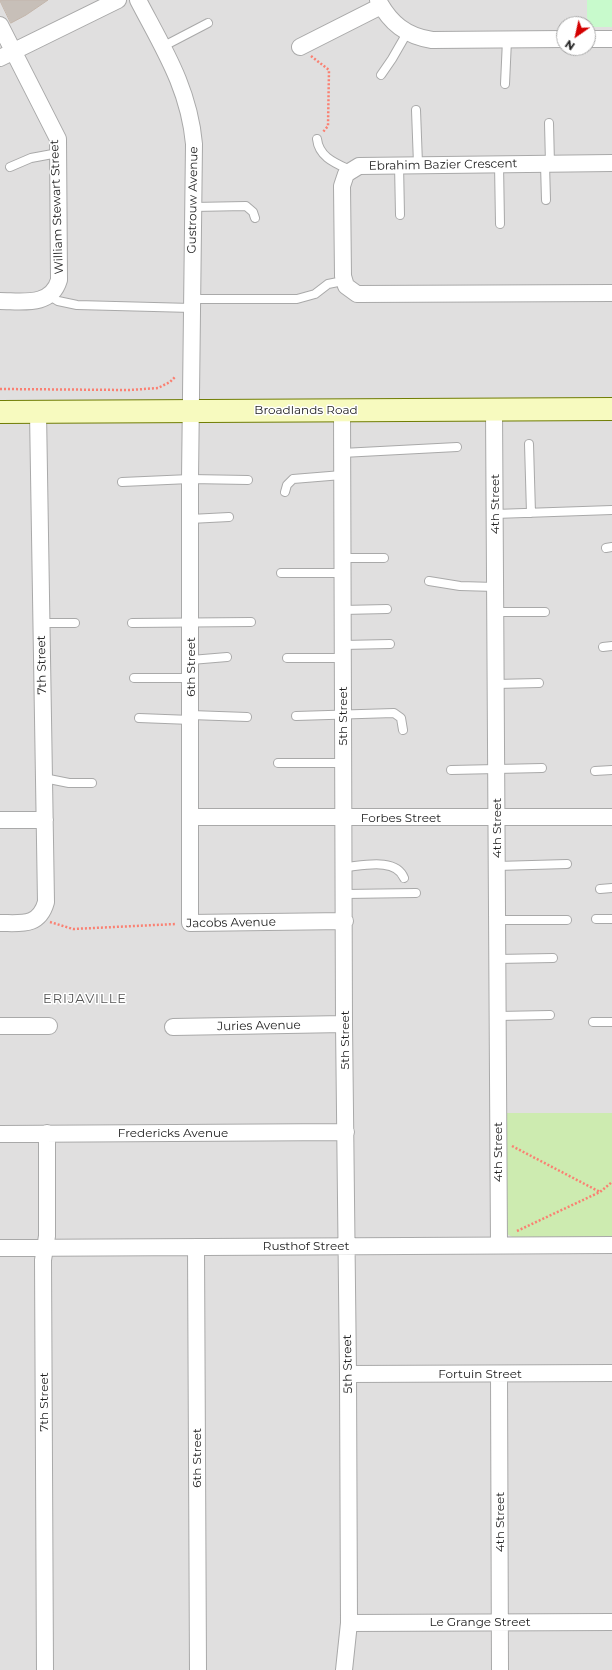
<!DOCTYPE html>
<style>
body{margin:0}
#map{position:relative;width:612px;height:1670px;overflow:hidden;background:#f2efe9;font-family:Montserrat,sans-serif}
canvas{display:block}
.north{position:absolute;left:556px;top:16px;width:40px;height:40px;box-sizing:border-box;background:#fff;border:1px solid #a7a7a7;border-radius:50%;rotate:214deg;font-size:11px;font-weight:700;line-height:16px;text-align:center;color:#222}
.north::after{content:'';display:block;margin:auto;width:14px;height:18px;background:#d40000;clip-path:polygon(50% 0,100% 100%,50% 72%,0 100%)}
</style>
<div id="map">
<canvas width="612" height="1670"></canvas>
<div class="north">N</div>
</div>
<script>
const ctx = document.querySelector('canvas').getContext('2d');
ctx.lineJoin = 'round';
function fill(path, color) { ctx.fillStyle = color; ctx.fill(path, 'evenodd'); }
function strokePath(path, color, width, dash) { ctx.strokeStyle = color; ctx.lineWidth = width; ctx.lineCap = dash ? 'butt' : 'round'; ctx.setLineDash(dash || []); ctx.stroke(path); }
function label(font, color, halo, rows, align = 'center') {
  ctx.font = font + ' Montserrat,sans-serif'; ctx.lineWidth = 3; ctx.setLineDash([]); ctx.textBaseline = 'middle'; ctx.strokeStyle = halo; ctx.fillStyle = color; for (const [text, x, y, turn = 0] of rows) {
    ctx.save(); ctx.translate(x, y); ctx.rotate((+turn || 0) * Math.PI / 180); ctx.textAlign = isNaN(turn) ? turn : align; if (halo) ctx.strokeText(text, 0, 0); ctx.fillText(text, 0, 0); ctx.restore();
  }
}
fill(new Path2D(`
 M0,0H612V1670H0ZM564,24H588V48H564Z`), '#e0dfdf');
fill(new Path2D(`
 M505,1113H612V1237L514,1238L507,1234L506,1230Z`), '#cdebb0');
fill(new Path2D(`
 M587,0H612V27H593L587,18Z`), '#c8facc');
const building = new Path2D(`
 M0,0H48L26,15L11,23Z`);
fill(building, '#c7bfb8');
strokePath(building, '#c4b6ab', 1);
const service = new Path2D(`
 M162,47L208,23
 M381,75L392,59L407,33
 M505,84L507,40
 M416,110L418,164
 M549,123L550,164
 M317,139C319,157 335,163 350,170
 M399,164L400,215
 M499,164L500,224
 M545,164L546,200
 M10,167L31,158L58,153
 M193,207L246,206L253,212L255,218
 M50,296L58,301L77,305L192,308
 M192,299H297L315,294L328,284L343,281
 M529,444L531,513
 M342,453L457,447
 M122,482L190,479L248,480
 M285,492L287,485L293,479L342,475
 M495,514L612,510
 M190,519L229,517
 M606,548L612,547
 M342,558H384
 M281,573H342
 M429,581L460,586L495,587
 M343,610L387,609
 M495,612H545
 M41,623H75
 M132,623L251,622
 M343,645L390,644
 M603,647L612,646
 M287,658H343
 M191,660L227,657
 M134,678H191
 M496,684L539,683
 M191,715L247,717
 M296,716L394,713L401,718L403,730
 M139,718L191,720
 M278,763H343
 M451,770L542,768
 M595,771L612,770
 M44,778L69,783H92
 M497,866L567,864
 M344,867C361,866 396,857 404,878
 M600,889L612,888
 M345,894L416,893
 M596,919H612
 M497,920H567
 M497,959L553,958
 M498,1016L550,1015
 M593,1022H612`);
const minor = new Path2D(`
 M138,0C163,48 189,88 194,144L190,479V923L345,921
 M378,0C390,23 406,36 432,40L564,39
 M0,25L58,139L59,280C51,307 22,301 0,301
 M588,39H612
 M300,47L381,6
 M0,58L118,0
 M612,163L359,166L346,174L342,186L343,276L346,286L357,294L612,293
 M342,410L344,1024L348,1374L349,1623L344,1670
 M494,410L499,1245
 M191,817H612
 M0,820H45
 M0,923C21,923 39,927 46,902L38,412
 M0,1026H49
 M173,1027L344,1024
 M0,1134L346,1132
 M196,1247L198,1670
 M0,1248L612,1245
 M348,1374L612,1373
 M499,1374L500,1670
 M349,1623L612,1622
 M45,1670L43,1260L47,1236V1133`);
const secondary = new Path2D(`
 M0,412L612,409`);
strokePath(service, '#a9a9a9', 10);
strokePath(minor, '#a9a9a9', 18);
strokePath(secondary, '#707d05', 24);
strokePath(new Path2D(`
 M311,56L329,70L328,126L323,132
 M0,389L130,390L158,388L170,382L176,376
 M50,922L73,929L176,924
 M512,1146L600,1192
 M517,1231L600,1192L612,1182`), '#fa8072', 2.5, [2, 2]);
strokePath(service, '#fff', 8);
strokePath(minor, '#fff', 16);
strokePath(secondary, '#f7fabf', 22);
label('12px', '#222', '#fff', [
 ["Ebrahim Bazier Crescent",443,165,-1],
 ["Gustrouw Avenue",193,200,-89],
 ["William Stewart Street",57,207,-92],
 ["Broadlands Road",306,410],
 ["4th Street",495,504,-90],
 ["7th Street",42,665,-91],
 ["6th Street",191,667,-90],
 ["5th Street",343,716,-90],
 ["Forbes Street",401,818],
 ["4th Street",497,828,-90],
 ["Jacobs Avenue",231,923,-1],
 ["Juries Avenue",259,1026,-1],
 ["5th Street",345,1040,-90],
 ["Fredericks Avenue",173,1133],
 ["4th Street",498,1152,-90],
 ["Rusthof Street",306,1246],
 ["5th Street",348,1364,-91],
 ["Fortuin Street",480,1374],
 ["7th Street",44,1402,-90],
 ["6th Street",197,1458,-90],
 ["4th Street",500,1522,-90],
 ["Le Grange Street",480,1622]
]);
ctx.letterSpacing = '1px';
label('13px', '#555', '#fff', [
 ["ERIJAVILLE",85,999]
]);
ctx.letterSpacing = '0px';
</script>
